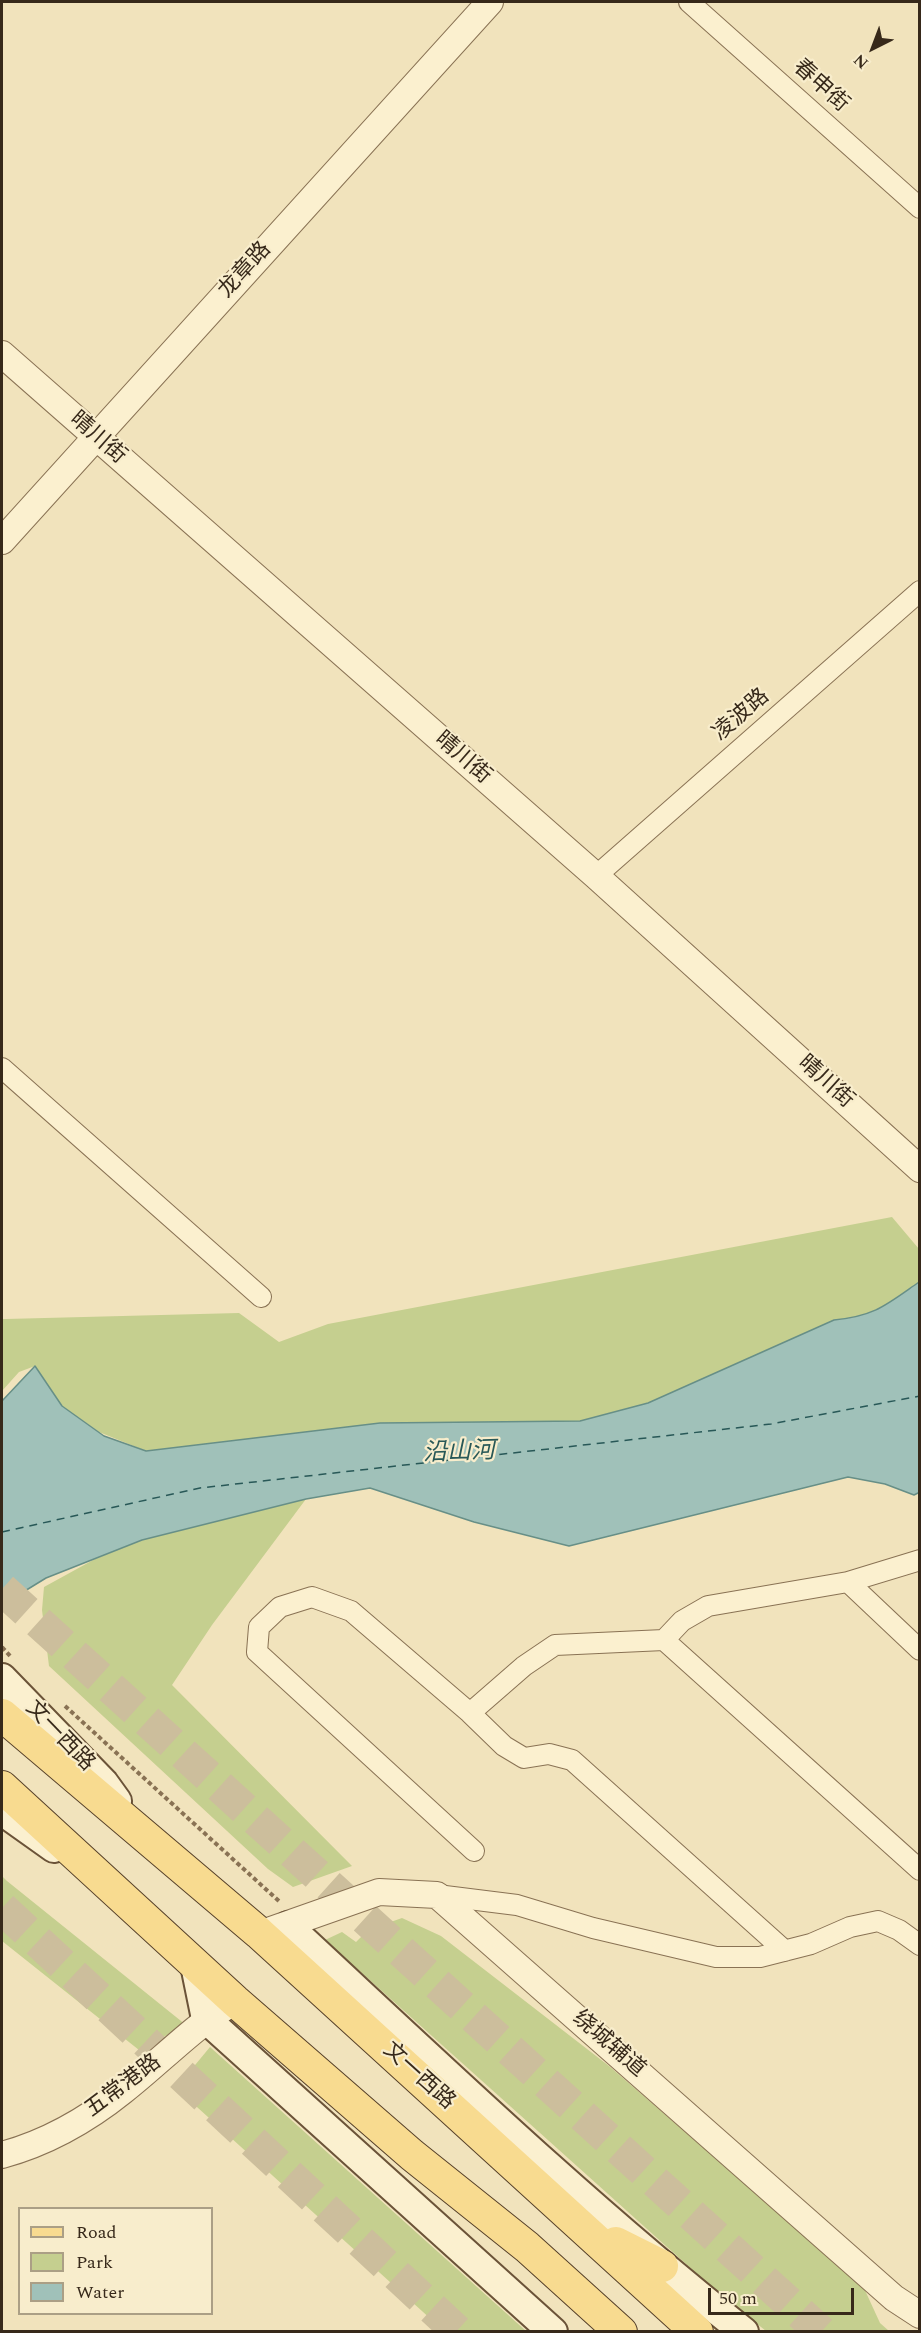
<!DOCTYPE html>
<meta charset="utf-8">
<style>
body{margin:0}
#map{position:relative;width:921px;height:2333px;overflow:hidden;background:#f1e3bc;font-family:Spectral,serif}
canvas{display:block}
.frame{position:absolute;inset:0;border:3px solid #37291a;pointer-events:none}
.legend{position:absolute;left:18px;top:2207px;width:195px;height:108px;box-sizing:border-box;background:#f8edcc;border:2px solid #ab9f85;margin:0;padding:8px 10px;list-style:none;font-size:18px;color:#37291a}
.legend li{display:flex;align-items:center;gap:12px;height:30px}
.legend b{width:30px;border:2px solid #ab9f85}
.north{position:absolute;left:843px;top:18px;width:60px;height:60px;-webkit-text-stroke:4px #f8edcc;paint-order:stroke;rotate:222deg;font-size:16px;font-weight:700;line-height:24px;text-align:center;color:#37291a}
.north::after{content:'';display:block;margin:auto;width:21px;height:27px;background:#37291a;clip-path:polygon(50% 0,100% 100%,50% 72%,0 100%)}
.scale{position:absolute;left:708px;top:2288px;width:146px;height:27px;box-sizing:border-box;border:3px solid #37291a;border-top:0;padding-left:8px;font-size:18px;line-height:21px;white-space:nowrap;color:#37291a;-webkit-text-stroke:4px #f8edcc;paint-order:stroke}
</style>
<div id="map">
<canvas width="921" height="2333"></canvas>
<div class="frame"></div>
<ul class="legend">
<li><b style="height:8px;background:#f8db90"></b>Road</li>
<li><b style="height:16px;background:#c5cf8f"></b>Park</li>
<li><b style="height:16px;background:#a0c1b9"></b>Water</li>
</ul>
<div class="north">N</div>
<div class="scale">50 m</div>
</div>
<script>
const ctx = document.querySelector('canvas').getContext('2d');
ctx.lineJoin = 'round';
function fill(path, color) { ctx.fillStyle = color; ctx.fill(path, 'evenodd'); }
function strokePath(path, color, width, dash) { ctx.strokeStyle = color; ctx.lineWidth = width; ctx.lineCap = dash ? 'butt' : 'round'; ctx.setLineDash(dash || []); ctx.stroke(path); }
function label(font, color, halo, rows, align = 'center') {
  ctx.font = font + ' Spectral,"Noto Sans SC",serif'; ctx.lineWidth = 4.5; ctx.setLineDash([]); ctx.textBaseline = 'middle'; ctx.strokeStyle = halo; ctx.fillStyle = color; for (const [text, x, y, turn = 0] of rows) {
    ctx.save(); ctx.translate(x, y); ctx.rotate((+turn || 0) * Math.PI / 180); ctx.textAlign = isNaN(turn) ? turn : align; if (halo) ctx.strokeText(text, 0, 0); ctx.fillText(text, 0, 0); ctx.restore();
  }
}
fill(new Path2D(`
 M892,1217L919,1249V1282C886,1305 875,1316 834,1320L648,1403L580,1421L380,1423L146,1451L99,1432L62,1406L35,1366L19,1372L2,1391V1319H6L239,1313L279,1342L328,1324Z
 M306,1499L212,1625L172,1685L352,1866L293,1887L268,1869L49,1666L42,1610L44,1587L95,1559L142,1540Z
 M2,1876L7,1881L186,2025L139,2050L2,1941Z
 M402,1918L441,1936L609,2066L863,2286L880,2323L889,2331H766L715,2290L325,1940L342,1932L356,1942L368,1930Z
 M210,2047L526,2331H444L176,2088Z`), '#c5cf8f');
const water = new Path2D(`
 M919,1282L920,1492L914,1495L885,1484L848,1477L569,1546L474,1522L370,1488L306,1499L142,1540L46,1578L2,1605V1401L35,1366L62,1406L104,1436L146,1451L380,1423L580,1421L648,1403L834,1320C875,1316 886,1305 919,1282Z`);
fill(water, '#a0c1b9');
strokePath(water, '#678f87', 1.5);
strokePath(new Path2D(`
 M2,1532L200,1488L771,1424L920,1396`), '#285857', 1.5, [8, 6]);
strokePath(new Path2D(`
 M2,1589L821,2332
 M2,1908L458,2332`), '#ccbe9c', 33, [33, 16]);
const minor = new Path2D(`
 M689,2L920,208
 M596,876L920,591
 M2,1068L261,1297
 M848,1582L920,1650
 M664,1640L920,1870
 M470,1713L524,1666L555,1645L664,1640L682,1621L708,1606L848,1582L920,1560
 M474,1851L257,1652L259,1627L280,1607L312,1597L351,1611L470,1713L504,1746L524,1758L549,1754L572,1760L785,1951
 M437,1895L517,1905L593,1928L716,1957H760L811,1944L850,1927L878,1921L899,1930L920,1945`);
const tertiary = new Path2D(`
 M2,354L596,876L920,1169
 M2,541L490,2
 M271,1930L379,1892L437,1895L894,2298L920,2315
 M2,2155C46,2143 87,2120 123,2091C161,2061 194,2026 235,2001`);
const secondary = new Path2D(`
 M2,1678L104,1783L117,1801
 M2,1811L54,1848
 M288,1926C437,2064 584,2205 744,2332
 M195,1965L206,2019L553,2332`);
const primary = new Path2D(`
 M2,1715L259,1933L697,2332
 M2,1787L235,2001L412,2155L527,2247L621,2332
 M616,2243L662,2266`);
strokePath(minor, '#897254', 22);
strokePath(tertiary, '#897254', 28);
strokePath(secondary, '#6b5338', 32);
strokePath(primary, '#564029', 34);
strokePath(new Path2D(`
 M2,1647L11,1657
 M65,1706L281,1903`), '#897254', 4, [4.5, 3]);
strokePath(minor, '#fbf0cf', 20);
strokePath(tertiary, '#fbf0cf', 26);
strokePath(secondary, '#fbf0cf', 28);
strokePath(primary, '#f8db90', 32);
label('22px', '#37291a', '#f8edcc', [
 ["春申街",820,87,42],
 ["龙章路",246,271,-48],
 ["晴川街",97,439,41],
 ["凌波路",742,716,-41],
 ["晴川街",462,759,41],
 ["晴川街",825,1083,42],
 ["文一西路",59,1737,46],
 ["绕城辅道",608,2045,41],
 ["文一西路",418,2077,42],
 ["五常港路",124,2087,-37]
]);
label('italic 24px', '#285857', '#f8edcc', [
 ["沿山河",459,1454,-2]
]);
</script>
